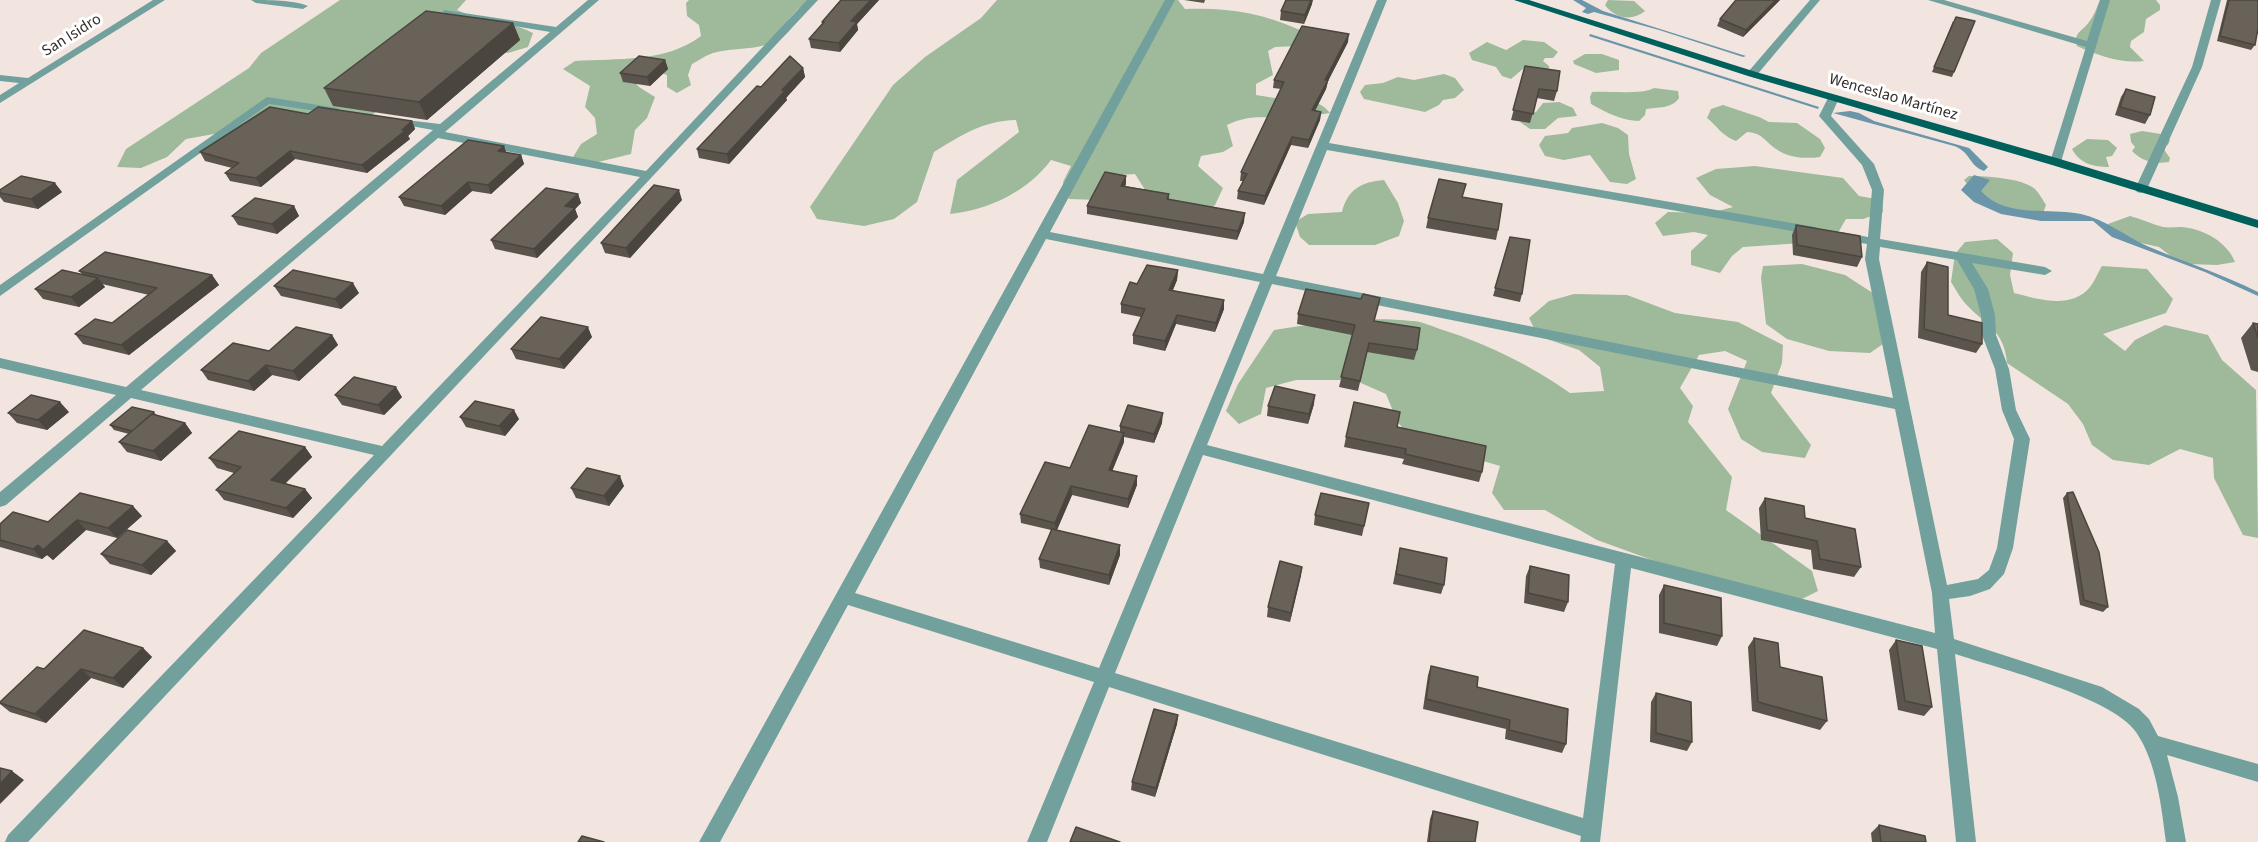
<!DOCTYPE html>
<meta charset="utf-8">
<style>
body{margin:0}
canvas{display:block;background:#f2e5e0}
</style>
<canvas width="2258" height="842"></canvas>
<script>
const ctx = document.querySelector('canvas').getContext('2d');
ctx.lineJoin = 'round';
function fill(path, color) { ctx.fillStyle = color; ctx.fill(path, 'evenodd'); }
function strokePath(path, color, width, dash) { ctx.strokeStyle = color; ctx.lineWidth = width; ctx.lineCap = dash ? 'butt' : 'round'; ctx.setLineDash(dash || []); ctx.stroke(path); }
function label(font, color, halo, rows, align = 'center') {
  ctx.font = font + ' "Source Sans 3",sans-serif'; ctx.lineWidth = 6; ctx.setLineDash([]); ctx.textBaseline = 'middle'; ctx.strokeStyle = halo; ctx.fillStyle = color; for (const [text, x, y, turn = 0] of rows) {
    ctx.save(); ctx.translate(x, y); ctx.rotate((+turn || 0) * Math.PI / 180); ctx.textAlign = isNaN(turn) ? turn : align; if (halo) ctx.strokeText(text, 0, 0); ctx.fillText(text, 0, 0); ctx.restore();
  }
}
fill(new Path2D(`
 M340,0H466L457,10C482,22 508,20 533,33L528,47L508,53L482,52L389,102L356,127L234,137L214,134L186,139L167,157L141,168L117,167L126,149L249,68L261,53Z
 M689,0H817L798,9L789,19L791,29C768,54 742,45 713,53C706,55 698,61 692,64L688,75L691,85L677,93L667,87V75L654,71L630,77L639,87L655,97L647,118L635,130L631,154L590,164L570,162L581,144L597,134L595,118L585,107L590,86L563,69L575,61C618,58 665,63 701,36L699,25L687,16L686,3Z
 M997,0H1178L1185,9C1226,7 1263,13 1300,30L1298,46L1275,47L1268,51L1273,75L1256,84V95C1264,96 1273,98 1281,99C1300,101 1316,96 1330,113C1316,115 1301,118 1287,118C1262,118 1251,114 1227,125L1233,146L1223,152L1201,156L1198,166L1223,188L1215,205L1192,223L1159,212L1135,174L1120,175L1099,200L1069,199L1063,182L1071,166L1051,160C1028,191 989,210 950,214L957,180L1019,132L1016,120C982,121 962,135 934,152L917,202L894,219L864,226L817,219L810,207L893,85L925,57L981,18Z
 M1608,0L1634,1L1645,11C1632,22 1614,18 1605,5Z
 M2100,0H2156L2160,5V10L2146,19L2144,32L2131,41L2130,47L2144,61C2121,64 2097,55 2077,46C2073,32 2082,32 2089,22C2094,16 2097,7 2100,0Z
 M1523,40L1544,42L1558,52L1553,58H1545L1543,61L1549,66V70L1540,73L1524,68L1511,79L1502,76L1496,67L1472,60L1469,53L1487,42L1506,50Z
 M1585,54H1602L1619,60V70L1596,73L1574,64L1573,61Z
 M1444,74L1455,78L1464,90L1455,98L1443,100L1439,105L1425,112L1364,99L1360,92L1365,85L1383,83L1398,77L1414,80Z
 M1654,88L1678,91L1679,98C1672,109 1657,107 1646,109L1645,115L1639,121C1623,121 1605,112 1591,104L1590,97L1592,92C1609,91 1641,95 1654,88Z
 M1559,102L1573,108L1577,116L1558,118L1545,129H1530L1520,122L1528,113L1536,112L1543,103Z
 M1723,105L1759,117L1769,122L1797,123L1820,139L1825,148L1820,157C1805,159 1789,158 1776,149C1764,141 1763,133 1747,132L1736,141C1720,134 1719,128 1707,118L1711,109Z
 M1602,123L1618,128L1628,135L1629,154L1636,179L1627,184L1610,182L1590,155L1564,160L1545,156L1539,145L1545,136L1568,133L1572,128Z
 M2142,131L2161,134L2170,140L2168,145L2164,146L2165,151L2170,158L2169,162C2154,164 2143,162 2132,151L2135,147L2131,142L2130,134Z
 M2087,139L2108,140L2117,148L2112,156L2106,157L2109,167C2094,167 2080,164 2072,149Z
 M1755,166L1843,178L1859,196L1882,200L1883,212L1863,219H1846L1835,238L1802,243L1743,247L1732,256L1720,273L1691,265V251L1708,235L1694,232L1663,236L1655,223L1668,212L1710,213L1733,207L1710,195L1696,178L1716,169Z
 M1969,176C1986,176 2022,178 2035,189C2039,193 2043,200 2046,205L2043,213L2028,215L1977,197L1964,180Z
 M1384,180L1398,203L1404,221L1399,236L1375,245H1309L1300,237L1295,222L1308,214L1342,212C1348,189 1361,182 1384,180Z
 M2130,216C2141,219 2152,224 2163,227C2169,228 2175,227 2182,227C2204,229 2227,242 2235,262L2217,265L2188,264L2176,260L2159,247L2141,243H2128L2107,227L2108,224Z
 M1997,239L2013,253L2010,275L2014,293C2038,299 2071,310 2090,287C2095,281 2098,272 2102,266L2147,269L2173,299L2166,313L2103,334L2125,351L2135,340L2165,325L2208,335L2222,360L2256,390L2258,538L2243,535L2214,478L2213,458L2180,449L2149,465L2113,460L2092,445L2083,424L2068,404L2007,363C2004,328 1984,325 1964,302C1959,296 1955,288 1951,282L1955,254L1965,242Z
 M1802,264L1845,275L1879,297L1890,339L1870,353L1829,351L1787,339L1766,324L1761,278L1763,266Z
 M1574,294L1627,295L1675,313L1738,322L1783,345L1782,363L1771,393L1811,445L1805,458L1762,452L1741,439L1728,409L1747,361L1725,351L1699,355L1680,388L1693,406L1688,422L1732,477L1726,510L1812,571L1818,591L1800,600L1655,561L1597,540L1545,510H1504L1492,493L1500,466L1470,457L1422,452L1397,421L1386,394L1354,380H1296L1266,388L1261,414L1239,424L1226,411L1238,384L1274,330C1319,323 1366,316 1412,321C1422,321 1433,327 1443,330C1490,345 1530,365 1570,393L1604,391L1600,367L1579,350L1538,336L1529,318L1549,301Z`), '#9eba9b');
fill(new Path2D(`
 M1573,0H1582L1603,11L1746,56L1743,57L1659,30L1594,12L1588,14L1582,12L1586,8Z
 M1590,34L1819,107L1818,109L1589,36Z
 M1850,111L1859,113L1874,121L1969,148L1988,167L1984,171C1968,165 1972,153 1954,146L1833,113Z
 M1974,175L1990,180L1981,191C2006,219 2049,207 2081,214C2105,219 2125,236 2147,246C2184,262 2222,274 2258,292V296L2205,272L2112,237L2093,221H2041L2001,214L1974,202L1961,190Z`), '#6b95a8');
fill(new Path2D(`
 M153,0H165L0,103V95L19,83L0,81V75L28,78Z
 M251,0C267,0 295,0 308,6L303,9L256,3Z
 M588,0H599L445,132L646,171L807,0H818L28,842H5L8,835L374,455L131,398L6,505L0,507V492L116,395L0,368V358L126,387L433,130L389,122V118L440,124L550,32L448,15L443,12L444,10L556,27ZM438,138L640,177L382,446L141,390Z
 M1165,0H1175L1050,232L1263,274L1377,0H1387L1329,143L1815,227L1821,231L1815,235L1327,150L1276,276L1893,398L1865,259L1867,244L1836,239L1835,236L1841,232L1868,237L1872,190L1862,165L1819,116L1829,96H1837L1839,98L1831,116L1874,164L1884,190L1880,239L2045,267L2052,271L2045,275L1972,263L1988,289L1995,315L1996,335L2009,369L2016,410L2030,439L2013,548L2004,574L1990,589L1970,596L1949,599L1954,639L2102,687L2139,709L2149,719L2158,736L2258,764V782L2167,755L2178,797L2186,842H2166C2161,805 2157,763 2136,732C2112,697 1998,668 1955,654L1976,842H1956L1937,649L1631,568L1600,842H1580L1581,836L1109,687L1047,842H1027L1094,682L848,605L720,842H699ZM1046,239L1260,282L1099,668L855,593ZM1880,247L1957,260L1974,289L1981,315L1982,335L1995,369L2002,410L2014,439L1997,548L1989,570L1978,579L1947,585L1879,259ZM1272,284L1895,409L1932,593L1935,633L1207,445ZM1203,455L1615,564L1583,818L1115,673Z
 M1810,0H1820L1756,76H1748V72Z
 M1928,0H1944L2087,41L2100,0H2110L2060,165H2052L2050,162L2086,47Z
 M2211,0H2221L2202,67L2147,189L2141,193L2137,192L2135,189L2192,67Z
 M267,97L337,108L343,111L337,114L269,104L0,296V285Z`), '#72a19d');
fill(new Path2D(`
 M1514,0H1529L1756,72L2060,159L2258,220V228L2052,165L1748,76Z`), '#00615c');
fill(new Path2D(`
 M841,0H879L857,24L858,30L840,52L811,48L809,39L822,24V22Z
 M1184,0H1205L1204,3Z
 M1780,0L1743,37L1717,26L1720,19Z
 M2227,0H2258V34H2257L2255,45L2251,50L2217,41Z
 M1312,4L1304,24L1280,20L1281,11Z
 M1953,21L1954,72L1952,77L1932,72Z
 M513,23L520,40L427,120L333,106L324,88Z
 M1348,42L1328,81L1326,89L1315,111L1321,112L1320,120L1308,148L1291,145L1264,205L1237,199L1238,191L1243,181H1240L1241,172L1281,89L1273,88L1274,80Z
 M665,60L668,69L650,86L623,82L620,73Z
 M1525,66L1557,91L1554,101L1537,98L1530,123L1511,120Z
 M803,68L805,77L786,98L787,100L729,164L699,158L697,149L761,87Z
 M2126,89L2150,115L2145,124L2115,115L2121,97Z
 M308,114L412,121L415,129L408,136L410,139L367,173L295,159L261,187L230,181L225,173L232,168L205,161L200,152Z
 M504,146L506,153L521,155L524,164L491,194L472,191L445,215L404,206L399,197Z
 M1126,176V184L1125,186L1169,194V200L1244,222L1237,240L1087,214V206Z
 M0,190L62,192L38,209L4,202L0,197Z
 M578,194L581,203L575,209L578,217L537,258L495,249L491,240Z
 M1462,197L1498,230L1496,240L1426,228L1428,218Z
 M682,200L630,258L605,253L601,243Z
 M294,206L299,216L277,234L238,225L232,216Z
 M1796,225L1862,257L1857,267L1793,255L1792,235Z
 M1510,237L1522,294L1520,302L1493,296Z
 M1927,262L1948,315L1982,344L1976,353L1918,338L1921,272Z
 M1178,270L1177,280L1173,290L1224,309L1215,332L1176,324L1165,351L1133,344V335L1141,317L1121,313V304L1137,284Z
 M79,271L212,275L219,285L129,355L83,344L75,334L112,323L149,295L102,284L105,287L79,307L43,299L35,289L82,274Z
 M274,286L359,293L341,309L281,296Z
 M1298,314L1375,321L1417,350L1414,360L1367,352L1358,391L1339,387L1352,335L1297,324Z
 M2253,323L2258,324V372L2251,370L2241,338Z
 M332,335L338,345L299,381L272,375L254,391L208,380L201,370L269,351Z
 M592,337L564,369L516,359L511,349Z
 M335,395L402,397L384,415L342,405Z
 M1314,404L1308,424L1267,416L1268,406Z
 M69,412L47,430L17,423L8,413Z
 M154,412L157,416L185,423L192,433L161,461L127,452L119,442L129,434L114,430L110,425Z
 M460,417L519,419L505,436L466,427Z
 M1162,423L1154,443L1124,437V442L1112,471L1137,476V485L1128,508L1072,495L1057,530L1120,545V555L1109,585L1040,568L1039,559L1051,530L1021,523L1020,514L1070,468L1120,432V426Z
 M1397,427L1482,472L1479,482L1402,464L1404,459L1344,447L1346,437Z
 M305,447L312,457L285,483L305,489L312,498L293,518L224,500L216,490L234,473L217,468L209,458Z
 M624,486L609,506L576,498L571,488Z
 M2067,493L2108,607L2103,612L2080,605L2063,498Z
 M1765,498L1805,518L1861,567L1854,577L1813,569L1811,550L1761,540L1759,508Z
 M1369,503L1362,536L1314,525L1315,515Z
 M142,516L117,538L86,530L53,560L47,555L42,559L0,547V524Z
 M167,541L176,551L151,575L110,564L101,554Z
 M1400,548L1444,585L1441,594L1393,584Z
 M1530,566L1568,602L1564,612L1524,603L1526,576Z
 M1302,567L1290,622L1267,617L1268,607Z
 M1664,585L1722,636L1717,646L1659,633V595Z
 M1754,638L1827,721L1820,730L1752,711L1748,647Z
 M1896,640L1932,707L1924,716L1898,710L1889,650Z
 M143,648L152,657L123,688L91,678L46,723L10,712L0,704V702L44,669Z
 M1431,666L1477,687L1566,744L1562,753L1505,739L1506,729L1423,709L1428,675Z
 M1656,693L1692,742L1687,751L1650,742L1651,702Z
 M1178,715L1177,724L1155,797L1131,790L1132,782Z
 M1433,811L1475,842H1427L1430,819Z
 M1879,825L1926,842H1872L1871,833Z`), '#5a544d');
fill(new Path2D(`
 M871,0H879L857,24L858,30L840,52L839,43L851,21Z
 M1311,0H1313L1312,4L1304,24L1305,15Z
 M1776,0H1780L1743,37L1746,30Z
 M513,23L520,40L427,120L419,102Z
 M1349,34L1348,42L1328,81L1326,89L1311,118L1312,110L1325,80Z
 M665,60L668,69L650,86L647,77Z
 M803,68L805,77L786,98L787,100L729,164L727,154Z
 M1321,112L1320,120L1308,148L1309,140Z
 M412,121L415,129L408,136L410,139L367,173L362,165Z
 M1292,137L1291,145L1264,205L1265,196Z
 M504,146L507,155L498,151Z
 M290,151L295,159L261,187L256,178Z
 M521,155L524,164L491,194L488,185Z
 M1126,176V184L1121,194V186Z
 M468,182L472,191L445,215L441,206Z
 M55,183L62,192L38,209L31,199Z
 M679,190L682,200L630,258L626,248Z
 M578,194L581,203L575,209L578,217L537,258L534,249L565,206Z
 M294,206L299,216L277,234L272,224Z
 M1245,213L1244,222L1237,240L1238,231Z
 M1178,270L1177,280L1169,299V290Z
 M212,275L219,285L129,355L121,345Z
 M98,278L105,287L79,307L71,297Z
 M353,283L359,293L341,309L335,299Z
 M1224,300V309L1215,332L1216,323Z
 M1177,315L1176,324L1165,351V341Z
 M588,327L592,337L564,369L559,359Z
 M332,335L338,345L299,381L293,371Z
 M266,365L272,375L254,391L248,381Z
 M396,387L402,397L384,415L378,405Z
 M1315,395L1314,404L1308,424L1309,414Z
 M60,402L69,412L47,430L38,420Z
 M514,410L519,419L505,436L499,426Z
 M1163,413L1162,423L1154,443V434Z
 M185,423L192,433L161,461L153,451Z
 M1124,433V442L1109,479V470Z
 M305,447L312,457L279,490L271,480Z
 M620,476L624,486L609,506L604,496Z
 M1137,476V485L1128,508V499Z
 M1071,486L1072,495L1056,532L1055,523Z
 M305,489L312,498L293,518L286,508Z
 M133,506L142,516L117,538L108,528Z
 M77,520L86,530L53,560L47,555L42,559L33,549L38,545Z
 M167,541L176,551L151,575L142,565Z
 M1120,545V555L1109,585V575Z
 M1302,567L1301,576L1290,622L1291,613Z
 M143,648L152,657L123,688L113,678Z
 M81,669L91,678L46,723L35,714Z
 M1178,715L1177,724L1155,797L1156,788Z
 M12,771L24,780L0,804V784Z`), '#4a453e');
const building = new Path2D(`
 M841,0H871L851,21L857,22L839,43L809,39L824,22H822Z
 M1286,0H1311L1305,15L1281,11Z
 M1736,0H1776L1746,30L1720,19Z
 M2229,0H2258V28L2255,45L2220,36Z
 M426,11L513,23L419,102L324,88Z
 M1956,17L1975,21L1954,72L1934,67Z
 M1302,26L1349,34L1325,80H1328L1312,110L1321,112L1309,140L1292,137L1265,196L1238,191L1247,174L1241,172L1284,82L1274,80Z
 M639,56L665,60L647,77L620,73Z
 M790,56L803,68L782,90L785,91L727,154L697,149L757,86L761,87Z
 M1525,66L1560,71L1557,91L1539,89L1533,114L1513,110Z
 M2126,89L2155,97L2150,115L2120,107Z
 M270,107L308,114L318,107L412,121L402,130H406L362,165L290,151L256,178L225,173L239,163L200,152Z
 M468,140L504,146L498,151L521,155L488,185L468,182L441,206L399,197Z
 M1105,172L1126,176L1121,186L1169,194L1167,199L1245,213L1238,231L1087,206Z
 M21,176L55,183L31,199L0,193V190Z
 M1439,179L1466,184L1462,197L1502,204L1498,230L1428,218Z
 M654,185L679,190L626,248L601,243Z
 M546,188L578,194L565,206L575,208L534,249L491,240Z
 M255,198L294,206L272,224L232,216Z
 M1796,225L1860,236L1862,257L1797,245Z
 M1510,237L1530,240L1522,294L1495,288Z
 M105,252L212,275L121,345L75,334L95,319L112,323L157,288L79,271Z
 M1927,262L1948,267V315L1982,323V344L1924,329Z
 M1147,265L1178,270L1169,290L1224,300L1216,323L1177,315L1165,341L1133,335L1145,309L1121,304L1130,282L1137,284Z
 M62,270L98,278L71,297L35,289Z
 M293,270L353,283L335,299L274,286Z
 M1306,289L1361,299L1363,294L1380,298L1374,321L1420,328L1417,350L1369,343L1360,381L1341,377L1355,325L1298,314Z
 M541,317L588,327L559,359L511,349Z
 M2253,323L2258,324V338Z
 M296,327L332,335L293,371L266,365L248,381L201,370L233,343L269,351Z
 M354,377L396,387L378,405L335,395Z
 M1275,386L1315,395L1309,414L1268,406Z
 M31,395L60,402L38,420L8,413Z
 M475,401L514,410L499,426L460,417Z
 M1354,402L1400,412L1397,427L1486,446L1482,472L1405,454L1406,449L1346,437Z
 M1128,405L1163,413L1154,434L1120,426Z
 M132,407L154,412L132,431L110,425Z
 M152,414L185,423L153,451L119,442Z
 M1089,425L1124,433L1109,470L1137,476L1128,499L1071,486L1055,523L1020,514L1045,462L1070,468Z
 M239,431L305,447L271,480L305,489L286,508L216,490L241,467L209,458Z
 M587,468L620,476L604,496L571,488Z
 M2073,492L2099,552L2108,607L2084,600L2067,493Z
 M80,493L133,506L108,528L77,520L43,550L38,545L33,549L0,540V524L13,512L48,522Z
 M1321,493L1369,503L1364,526L1315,515Z
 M1765,498L1804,506L1805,518L1855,529L1861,567L1820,559L1817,541L1767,530Z
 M1052,529L1120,545L1109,575L1039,559Z
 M127,530L167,541L142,565L101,554Z
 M1400,548L1447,558L1444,585L1396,574Z
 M1280,561L1302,567L1291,613L1268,607Z
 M1530,566L1569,575L1568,602L1528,593Z
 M1664,585L1721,598L1722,636L1664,623Z
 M84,630L143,648L113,678L81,669L35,714L0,703V702L37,667L44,669Z
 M1754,638L1778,643L1780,667L1822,677L1827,721L1758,702Z
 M1896,640L1922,646L1932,707L1905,701Z
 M1431,666L1478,677L1477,687L1568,709L1566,744L1509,730L1510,720L1426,699Z
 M1656,693L1691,702L1692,742L1656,733Z
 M1154,709L1178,715L1156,788L1132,782Z
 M0,768L12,771L0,784Z
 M1433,811L1478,822L1475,842H1429Z
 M1879,825L1925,836L1926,842H1881Z
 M1076,827L1120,842H1070Z
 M582,836L604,842H578Z`);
fill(building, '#696259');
strokePath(building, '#4a453e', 1.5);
label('16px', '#342f2d', '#fff', [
 ["San Isidro",72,36,-32],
 ["Wenceslao Martínez",1893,98,16]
]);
</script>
